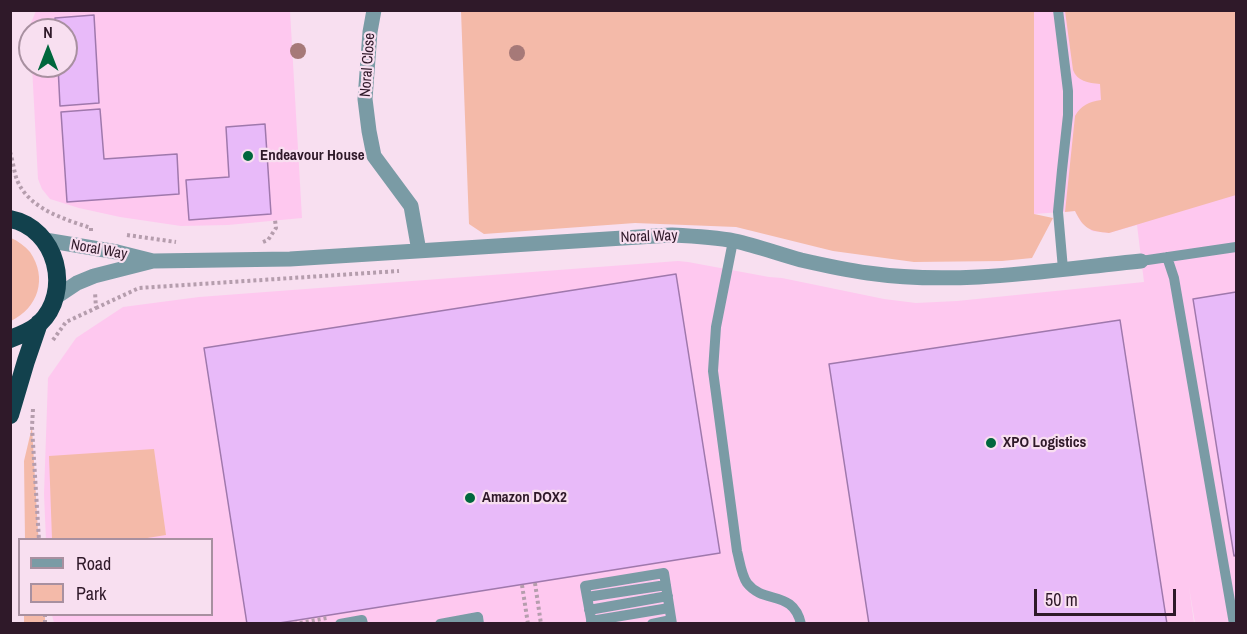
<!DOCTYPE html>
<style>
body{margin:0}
#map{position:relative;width:1247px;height:634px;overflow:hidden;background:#f8dff0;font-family:"Archivo Narrow",sans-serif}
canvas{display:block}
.frame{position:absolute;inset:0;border:12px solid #2f1929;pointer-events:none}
.legend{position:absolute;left:18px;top:538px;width:195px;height:78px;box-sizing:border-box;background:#f8dff0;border:2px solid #a890a0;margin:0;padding:8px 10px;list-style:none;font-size:18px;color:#2f1929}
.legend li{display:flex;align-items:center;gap:12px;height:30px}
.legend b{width:30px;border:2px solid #a890a0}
.north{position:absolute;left:18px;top:18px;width:60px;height:60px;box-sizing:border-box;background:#f8dff0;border:2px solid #a890a0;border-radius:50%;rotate:0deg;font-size:16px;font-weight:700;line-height:24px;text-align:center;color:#2f1929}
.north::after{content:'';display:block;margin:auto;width:21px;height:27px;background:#00673d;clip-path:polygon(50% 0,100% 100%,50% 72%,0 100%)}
.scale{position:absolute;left:1034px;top:589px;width:142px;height:27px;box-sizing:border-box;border:3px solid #2f1929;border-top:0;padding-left:8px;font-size:18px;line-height:21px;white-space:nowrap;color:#2f1929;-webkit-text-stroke:4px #f8dff0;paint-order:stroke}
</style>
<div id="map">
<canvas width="1247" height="634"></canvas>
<div class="frame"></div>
<ul class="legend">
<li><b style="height:8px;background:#7a9ba5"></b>Road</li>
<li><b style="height:16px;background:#f4baa9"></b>Park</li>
</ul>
<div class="north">N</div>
<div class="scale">50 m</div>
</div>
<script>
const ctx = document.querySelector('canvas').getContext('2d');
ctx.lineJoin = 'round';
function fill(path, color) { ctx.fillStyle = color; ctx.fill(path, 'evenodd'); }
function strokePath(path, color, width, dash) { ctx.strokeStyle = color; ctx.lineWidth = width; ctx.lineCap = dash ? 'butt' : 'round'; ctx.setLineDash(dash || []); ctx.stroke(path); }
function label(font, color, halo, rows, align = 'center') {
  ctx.font = font + ' "Archivo Narrow",sans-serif'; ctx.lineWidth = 4.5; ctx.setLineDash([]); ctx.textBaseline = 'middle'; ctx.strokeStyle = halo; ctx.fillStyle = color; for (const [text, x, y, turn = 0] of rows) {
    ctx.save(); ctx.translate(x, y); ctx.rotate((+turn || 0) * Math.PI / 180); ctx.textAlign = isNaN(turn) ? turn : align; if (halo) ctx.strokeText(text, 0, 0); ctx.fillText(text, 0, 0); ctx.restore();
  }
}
fill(new Path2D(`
 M36,11H290L302,218L228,225L181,226L120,217L79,208L50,199L42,189L38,179L32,66H66V30H31L30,25Z
 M1034,11H1236V623H1195L1189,587L1194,623H54L52,615L212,614V540H46L44,494L48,378L76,338L123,307L199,297L678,261L688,262L769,277L782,278L884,299L916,303L957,301L1144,282L1137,225L1109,233L1092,231L1081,222L1075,211L1034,214Z`), '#fec8ef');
fill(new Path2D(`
 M461,11H1034V214L1053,218L1032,258L1002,261L914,262L833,251L736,227L635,223L484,234L469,224Z
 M1065,11H1236V195L1109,233C1089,231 1084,229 1075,211L1065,212L1075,116C1081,105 1089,102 1101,100L1100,84C1088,83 1077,81 1073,70Z
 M11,238C18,241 25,246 30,252C48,278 38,308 11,321Z
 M32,427L38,532L39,539H25L24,461Z
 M154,449L166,535L135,540L52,539L49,456Z
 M24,615H45V623H24Z`), '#f4baa9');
const building = new Path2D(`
 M94,15L99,103L60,106L58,66H66V30H55V18Z
 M100,109L104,159L177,154L179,194L67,202L61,112Z
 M265,124L271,214L189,220L186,180L229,177L226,127Z
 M676,274L720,553L273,624H247L204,348Z
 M1236,292V555L1234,556L1193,299Z
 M1120,320L1167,624H869L829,364Z`);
fill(building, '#e8baf9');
strokePath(building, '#9f78ac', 1.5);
strokePath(new Path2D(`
 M10,152C13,161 14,172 17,180C29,209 64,219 91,228V231
 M127,235L176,242
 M263,242L268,240L276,228L275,220
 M96,308L139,288L399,271
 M53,340L66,322L96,308L95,292
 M33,409L32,427L39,540
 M535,583L541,624
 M522,585L528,624
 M45,614V624
 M294,624L327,618`), '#b59dad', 4, [3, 3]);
strokePath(new Path2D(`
 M1058,10L1068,91V115L1062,170L1058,212L1063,269
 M733,241L716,327L713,371L737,551C740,562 741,574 747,583C764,605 793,589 801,624
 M1167,257L1174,278L1234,624
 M1141,261L1236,247
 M587,597L666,585
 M589,610L668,596
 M591,621L669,608
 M340,624L362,620L363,624
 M440,624L478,617L479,624
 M592,624L585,586L664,573L672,624
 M652,624L671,620`), '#7a9ba5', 10);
strokePath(new Path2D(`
 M374,10L370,32L365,99L369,131L374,156L411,206L419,251
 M45,240L117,252L153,261
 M56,297L77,283L94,276L153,261L290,259L671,235C692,236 714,237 735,241C757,246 779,254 801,260C823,265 846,270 868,273C959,286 1051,270 1141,261`), '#7a9ba5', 15);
strokePath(new Path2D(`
 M10,219C57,228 73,292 39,324C31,331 21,335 10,339
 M10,415L26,361L39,323`), '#12414d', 18);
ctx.fillStyle = '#a67978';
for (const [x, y] of [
 [298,51],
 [517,53]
]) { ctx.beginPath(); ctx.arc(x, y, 8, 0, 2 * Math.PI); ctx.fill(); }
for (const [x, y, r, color] of [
 [248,156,6,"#00673d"],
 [991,443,6,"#00673d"],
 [470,498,6,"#00673d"]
]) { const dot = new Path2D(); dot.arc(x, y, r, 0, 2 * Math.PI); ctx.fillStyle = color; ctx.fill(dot); strokePath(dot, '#f8dff0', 2); }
label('15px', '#2f1929', '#f8dff0', [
 ["Noral Close",368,65,-86],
 ["Noral Way",649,237,-2],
 ["Noral Way",99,250,10]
]);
label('bold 15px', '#2f1929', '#f8dff0', [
 ["Endeavour House",260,156],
 ["XPO Logistics",1003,443],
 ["Amazon DOX2",482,498]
], 'left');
</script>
